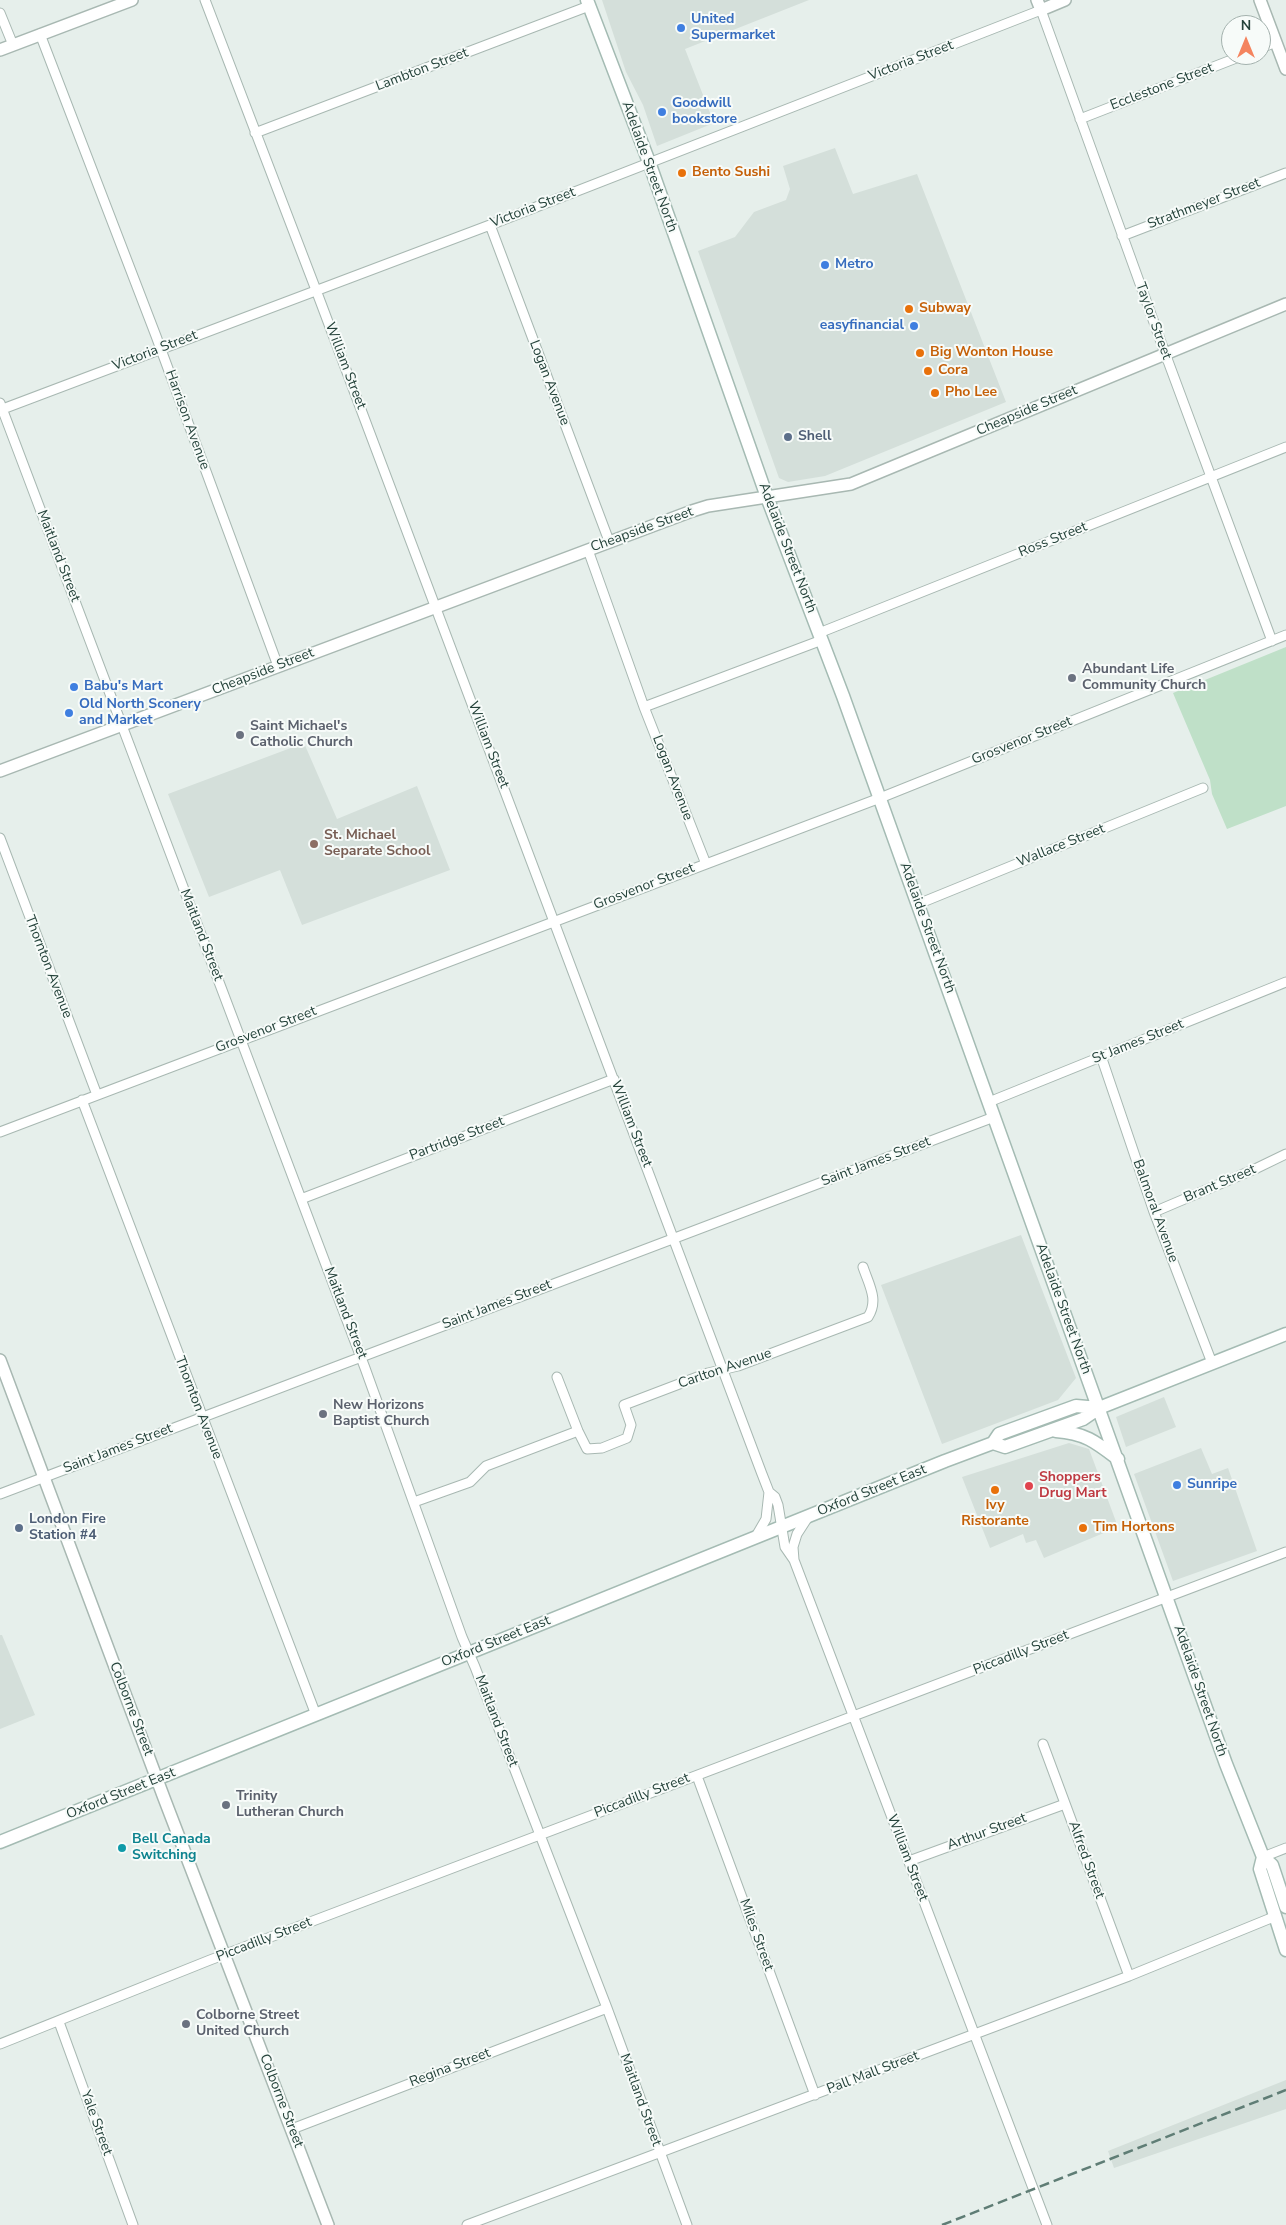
<!DOCTYPE html>
<style>
body{margin:0}
#map{position:relative;width:1286px;height:2225px;overflow:hidden;background:#e6efeb;font-family:"Nunito Sans",sans-serif}
canvas{display:block}
.north{position:absolute;left:1221px;top:15px;width:50px;height:50px;box-sizing:border-box;background:#f7fbf9;border:1px solid #a3b1ad;border-radius:50%;rotate:0deg;font-size:14px;font-weight:700;line-height:20px;text-align:center;color:#24423a}
.north::after{content:'';display:block;margin:auto;width:18px;height:22px;background:#f4845f;clip-path:polygon(50% 0,100% 100%,50% 72%,0 100%)}
</style>
<div id="map">
<canvas width="1286" height="2225"></canvas>
<div class="north">N</div>
</div>
<script>
const ctx = document.querySelector('canvas').getContext('2d');
ctx.lineJoin = 'round';
function fill(path, color) { ctx.fillStyle = color; ctx.fill(path, 'evenodd'); }
function strokePath(path, color, width, dash) { ctx.strokeStyle = color; ctx.lineWidth = width; ctx.lineCap = dash ? 'butt' : 'round'; ctx.setLineDash(dash || []); ctx.stroke(path); }
function label(font, color, halo, rows, align = 'center') {
  ctx.font = font + ' "Nunito Sans",sans-serif'; ctx.lineWidth = 4; ctx.setLineDash([]); ctx.textBaseline = 'middle'; ctx.strokeStyle = halo; ctx.fillStyle = color; for (const [text, x, y, turn = 0] of rows) {
    ctx.save(); ctx.translate(x, y); ctx.rotate((+turn || 0) * Math.PI / 180); ctx.textAlign = isNaN(turn) ? turn : align; if (halo) ctx.strokeText(text, 0, 0); ctx.fillText(text, 0, 0); ctx.restore();
  }
}
fill(new Path2D(`
 M602,0H809L685,49L714,123L657,146L643,105L626,72Z
 M835,148L853,194L917,174L1006,402L825,476L788,482L779,478L698,251L735,237L754,212L786,200L790,189L783,166Z
 M304,743L337,819L417,786L450,870L302,925L280,870L209,897L168,794Z
 M1021,1235L1076,1378L1058,1400L942,1444L881,1285Z
 M1164,1397L1176,1427L1126,1447L1116,1417Z
 M1069,1443L1089,1449L1118,1527L1044,1558L1036,1540L1026,1543L1023,1534L990,1548L962,1477Z
 M1201,1448L1212,1474L1228,1468L1257,1551L1173,1581L1134,1474Z
 M0,1635H2L35,1715L0,1729Z
 M1286,2080V2109L1114,2168L1108,2151Z`), '#d4dfda');
fill(new Path2D(`
 M1286,647V806L1227,829L1212,794L1210,780L1173,693Z`), '#bfe0c8');
const minor = new Path2D(`
 M205,0L316,290L762,1474L769,1492L775,1497L778,1505L785,1547L794,1560L1047,2225
 M0,13L13,45
 M40,34L156,336L278,666
 M1261,48L1276,42
 M1080,119L1244,55
 M255,133L589,6
 M490,225L609,541
 M1122,236L1286,173
 M0,403L365,1368L462,1637L475,1667L607,2008L687,2225
 M0,410L490,225L1041,10L1165,353L1272,641
 M588,550L644,707L706,864
 M819,633L1286,447
 M644,707L822,640
 M0,838L97,1095
 M918,904L1203,788
 M1101,1056L1154,1212L1212,1363
 M82,1100L316,1715
 M989,1102L1286,982
 M0,1132L880,798L1286,635
 M301,1199L614,1079
 M1154,1212L1255,1169L1286,1154
 M557,1377L578,1431L587,1449L602,1448L627,1438L631,1425L624,1405L708,1373L738,1366L868,1317C879,1300 869,1285 863,1267
 M0,1494L994,1117
 M414,1502L470,1482L486,1466L578,1431
 M755,1538L766,1519L769,1492
 M794,1560L793,1547L797,1534L808,1517
 M1043,1744L1129,1976
 M697,1776L815,2095
 M1263,1857L1286,1848
 M909,1861L1065,1804
 M59,2022L133,2225
 M0,2044L210,1960L1286,1552
 M292,2129L607,2008
 M467,2225L1129,1976L1276,1916`);
const tertiary = new Path2D(`
 M1037,0L1041,10L1065,0
 M1260,0L1286,69
 M0,50L132,0
 M0,771L692,511L708,506L851,484L1286,304
 M0,1360L164,1798L328,2225`);
const secondary = new Path2D(`
 M587,0L649,162L767,497L843,696L1226,1764L1263,1857L1272,1865L1286,1907
 M1056,1431C1085,1433 1096,1442 1118,1459
 M993,1443L999,1434L1076,1406L1099,1408
 M0,1842L945,1461L993,1443L1005,1447L1083,1419L1099,1408L1286,1334
 M1263,1857L1260,1869L1286,1950`);
strokePath(minor, '#a8b8b2', 11);
strokePath(tertiary, '#a8b8b2', 14);
strokePath(secondary, '#a4bbb3', 15);
strokePath(minor, '#fff', 9);
strokePath(tertiary, '#fff', 11);
strokePath(secondary, '#fff', 12);
strokePath(new Path2D(`
 M942,2225L1286,2090`), '#5f7d75', 2.5, [10, 5]);
for (const [x, y, r, color] of [
 [681,28,5,"#3f7fe0"],
 [662,112,5,"#3f7fe0"],
 [682,173,5,"#e8710a"],
 [825,265,5,"#3f7fe0"],
 [909,309,5,"#e8710a"],
 [914,326,5,"#3f7fe0"],
 [920,353,5,"#e8710a"],
 [928,371,5,"#e8710a"],
 [935,393,5,"#e8710a"],
 [788,437,5,"#5c6f8a"],
 [1072,678,5,"#6b7280"],
 [74,687,5,"#3f7fe0"],
 [69,713,5,"#3f7fe0"],
 [240,735,5,"#6b7280"],
 [314,844,5,"#8d6e63"],
 [323,1414,5,"#6b7280"],
 [1177,1485,5,"#3f7fe0"],
 [1029,1486,5,"#e0444e"],
 [995,1490,5,"#e8710a"],
 [19,1528,5,"#5c6f8a"],
 [1083,1528,5,"#e8710a"],
 [226,1805,5,"#6b7280"],
 [122,1848,5,"#0f9aa8"],
 [186,2024,5,"#6b7280"]
]) { const dot = new Path2D(); dot.arc(x, y, r, 0, 2 * Math.PI); ctx.fillStyle = color; ctx.fill(dot); strokePath(dot, '#f7fbf9', 2); }
label('bold 14px', '#366cbe', '#f7fbf9', [
 ["United",691,20],
 ["Supermarket",691,36],
 ["Goodwill",672,104],
 ["bookstore",672,120],
 ["Metro",835,265],
 ["easyfinancial",904,326,"right"],
 ["Babu's Mart",84,687],
 ["Old North Sconery",79,705],
 ["and Market",79,721],
 ["Sunripe",1187,1485]
], 'left');
label('14px', '#24423a', '#f7fbf9', [
 ["Victoria Street",911,61,-21],
 ["Lambton Street",422,70,-21],
 ["Ecclestone Street",1162,87,-21],
 ["Adelaide Street North",649,167,70],
 ["Strathmeyer Street",1204,204,-21],
 ["Victoria Street",533,208,-21],
 ["Taylor Street",1153,321,70],
 ["Victoria Street",155,351,-21],
 ["William Street",345,366,69],
 ["Logan Avenue",549,383,69],
 ["Cheapside Street",1027,411,-23],
 ["Harrison Avenue",187,420,70],
 ["Cheapside Street",642,530,-20],
 ["Ross Street",1053,540,-22],
 ["Adelaide Street North",787,548,69],
 ["Maitland Street",58,556,69],
 ["Cheapside Street",263,672,-21],
 ["Grosvenor Street",1022,741,-22],
 ["William Street",488,745,69],
 ["Logan Avenue",672,778,69],
 ["Wallace Street",1061,846,-22],
 ["Grosvenor Street",644,887,-21],
 ["Adelaide Street North",927,928,70],
 ["Maitland Street",201,935,69],
 ["Thornton Avenue",48,967,69],
 ["Grosvenor Street",266,1030,-21],
 ["St James Street",1138,1042,-22],
 ["William Street",631,1124,69],
 ["Partridge Street",457,1139,-21],
 ["Saint James Street",876,1162,-21],
 ["Brant Street",1220,1184,-23],
 ["Balmoral Avenue",1155,1211,70],
 ["Saint James Street",497,1305,-21],
 ["Adelaide Street North",1063,1309,70],
 ["Maitland Street",345,1313,69],
 ["Carlton Avenue",725,1369,-19],
 ["Thornton Avenue",198,1408,69],
 ["Saint James Street",118,1449,-21],
 ["Oxford Street East",872,1491,-22],
 ["Oxford Street East",496,1642,-22],
 ["Piccadilly Street",1021,1653,-21],
 ["Adelaide Street North",1200,1691,71],
 ["Colborne Street",131,1709,69],
 ["Maitland Street",496,1721,69],
 ["Oxford Street East",121,1794,-22],
 ["Piccadilly Street",642,1796,-21],
 ["Arthur Street",987,1832,-20],
 ["William Street",907,1858,69],
 ["Alfred Street",1086,1860,70],
 ["Miles Street",756,1935,70],
 ["Piccadilly Street",264,1940,-21],
 ["Regina Street",450,2068,-21],
 ["Pall Mall Street",873,2073,-21],
 ["Maitland Street",640,2100,70],
 ["Colborne Street",281,2101,69],
 ["Yale Street",96,2123,70]
]);
label('bold 14px', '#c56008', '#f7fbf9', [
 ["Bento Sushi",692,173],
 ["Subway",919,309],
 ["Big Wonton House",930,353],
 ["Cora",938,371],
 ["Pho Lee",945,393],
 ["Ivy",995,1506,"center"],
 ["Ristorante",995,1522,"center"],
 ["Tim Hortons",1093,1528]
], 'left');
label('bold 14px', '#4e5e75', '#f7fbf9', [
 ["Shell",798,437],
 ["London Fire",29,1520],
 ["Station #4",29,1536]
], 'left');
label('bold 14px', '#5b616d', '#f7fbf9', [
 ["Abundant Life",1082,670],
 ["Community Church",1082,686],
 ["Saint Michael's",250,727],
 ["Catholic Church",250,743],
 ["New Horizons",333,1406],
 ["Baptist Church",333,1422],
 ["Trinity",236,1797],
 ["Lutheran Church",236,1813],
 ["Colborne Street",196,2016],
 ["United Church",196,2032]
], 'left');
label('bold 14px', '#785e54', '#f7fbf9', [
 ["St. Michael",324,836],
 ["Separate School",324,852]
], 'left');
label('bold 14px', '#be3a42', '#f7fbf9', [
 ["Shoppers",1039,1478],
 ["Drug Mart",1039,1494]
], 'left');
label('bold 14px', '#0d838f', '#f7fbf9', [
 ["Bell Canada",132,1840],
 ["Switching",132,1856]
], 'left');
</script>
